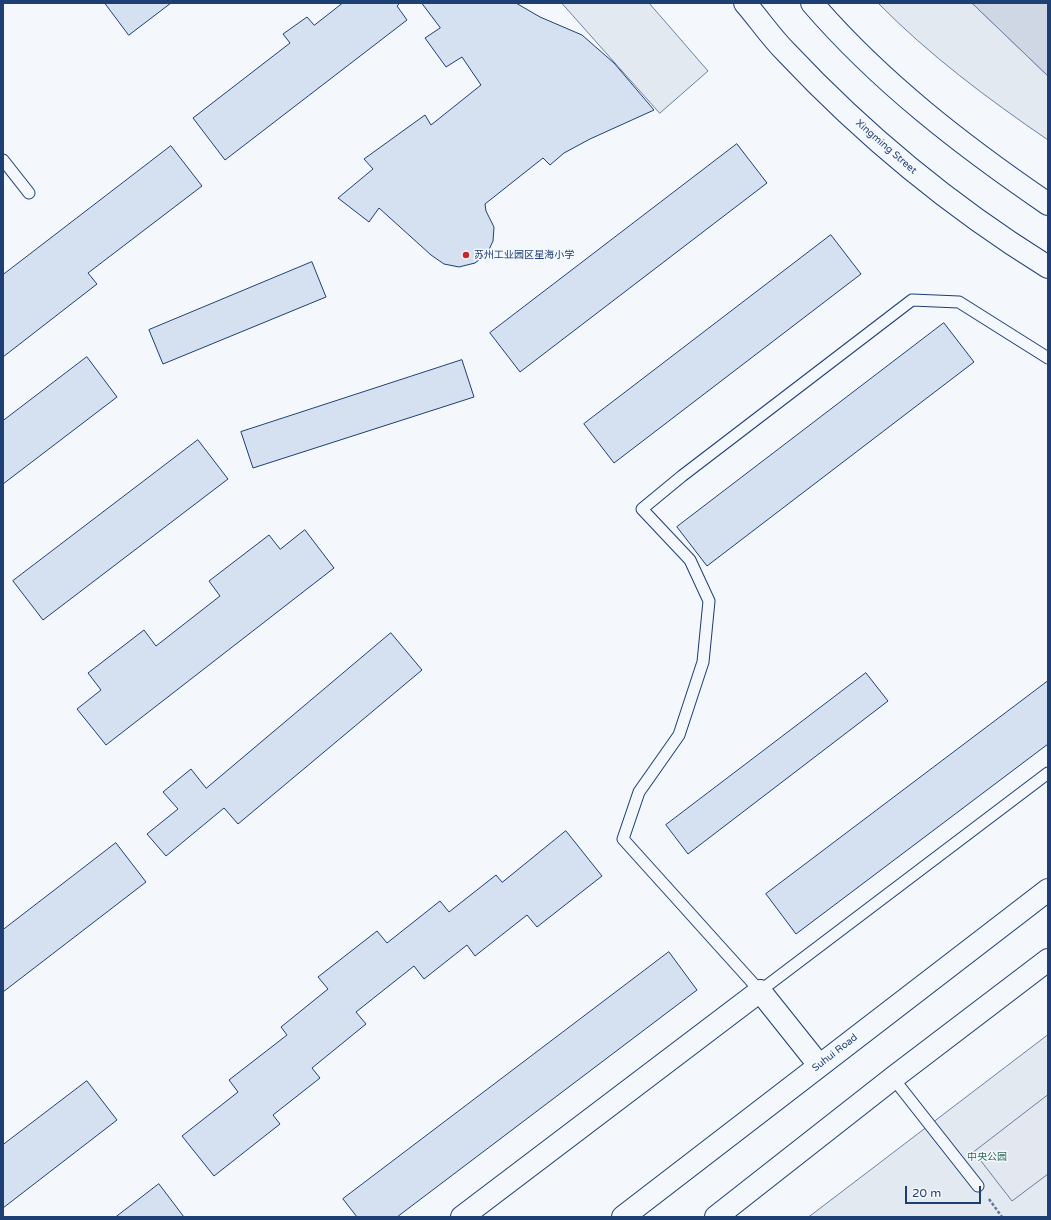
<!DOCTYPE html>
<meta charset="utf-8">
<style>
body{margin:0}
#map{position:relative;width:1051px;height:1220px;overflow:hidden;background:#f4f7fb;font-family:"Varela Round",sans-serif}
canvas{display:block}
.frame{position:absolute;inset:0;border:4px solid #1d3f73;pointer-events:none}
.scale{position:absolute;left:905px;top:1186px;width:76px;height:18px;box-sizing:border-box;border:2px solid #1d3f73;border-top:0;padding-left:5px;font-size:12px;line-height:14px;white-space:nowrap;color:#1d3f73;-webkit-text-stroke:3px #f4f7fb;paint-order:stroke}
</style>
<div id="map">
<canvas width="1051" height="1220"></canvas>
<div class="frame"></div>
<div class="scale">20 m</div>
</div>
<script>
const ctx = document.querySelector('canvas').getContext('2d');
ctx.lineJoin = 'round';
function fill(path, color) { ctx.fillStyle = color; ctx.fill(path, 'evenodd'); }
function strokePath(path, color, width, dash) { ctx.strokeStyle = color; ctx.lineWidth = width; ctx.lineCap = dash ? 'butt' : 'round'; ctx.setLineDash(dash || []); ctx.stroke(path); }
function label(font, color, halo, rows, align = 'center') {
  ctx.font = font + ' "Varela Round","Noto Sans SC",sans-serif'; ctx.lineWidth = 3; ctx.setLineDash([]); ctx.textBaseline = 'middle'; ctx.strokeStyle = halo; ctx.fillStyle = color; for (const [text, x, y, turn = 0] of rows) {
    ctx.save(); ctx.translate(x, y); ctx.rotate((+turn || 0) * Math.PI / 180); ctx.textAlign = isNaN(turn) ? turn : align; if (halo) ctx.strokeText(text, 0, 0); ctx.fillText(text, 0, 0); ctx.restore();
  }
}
const green = new Path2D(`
 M562,3H649L708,71L660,113Z
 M878,3H972L1048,76V140C988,99 929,55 878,3Z
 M1048,1035V1217H809Z`);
fill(green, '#e3e9f0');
strokePath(green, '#687fa3', 1);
const parking = new Path2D(`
 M1048,1095V1174L1012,1201L974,1152Z`);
fill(parking, '#e3e8f0');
strokePath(parking, '#687fa3', 1);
const water = new Path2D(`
 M972,3H1048V76L976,7Z`);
fill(water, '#cfd7e4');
strokePath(water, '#687fa3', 1);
const building = new Path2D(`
 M105,3H171L129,35Z
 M343,3H400L397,6L407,20L225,160L193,118L290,43L283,34L307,17L314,25Z
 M422,3H516L540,17L582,35L614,63L654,110L590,139L564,153L550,165L543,158L485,204L486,211L494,227L493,241L487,254L475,263L459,267L444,264L431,255L379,208L369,222L338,198L373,169L364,159L425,115L431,125L481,85L462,57L446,67L425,38L440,28Z
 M737,144L767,183L520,372L490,333Z
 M171,146L202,186L88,273L97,284L3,357V275Z
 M831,235L861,274L614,463L584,424Z
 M312,262L326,297L163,364L149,330Z
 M944,323L974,362L707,566L677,527Z
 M87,357L117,397L3,484V421Z
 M462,360L474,397L253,468L241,432Z
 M198,440L228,479L43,620L13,581Z
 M305,530L334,568L106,745L77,709L101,690L88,673L144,630L156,646L220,596L209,581L269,535L280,549Z
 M391,633L422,670L238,824L224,808L166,856L147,834L178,809L163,792L191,769L206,788Z
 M866,673L888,701L688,854L666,825Z
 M1048,681V744L796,934L766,894Z
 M566,831L602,876L537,927L527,915L475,956L467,945L424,979L414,966L356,1012L366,1024L312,1068L320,1078L273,1115L280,1124L214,1176L182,1136L238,1092L229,1080L287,1035L281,1027L328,989L318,977L377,931L387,943L440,901L449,912L496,875L502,882Z
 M116,843L146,882L3,992V930Z
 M669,952L697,990L397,1217H357L343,1199Z
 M87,1081L117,1120L3,1208V1145Z
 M159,1184L184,1217H116Z`);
fill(building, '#d5e0f0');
strokePath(building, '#1d3f73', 1);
const service = new Path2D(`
 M3,160L29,193
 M1048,358L959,302L912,300L682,476L642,509L690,560L709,601L703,662L679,735L639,792L623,839L760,991L1048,773
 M893,1078L978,1186`);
const minor = new Path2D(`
 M462,1217L760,991L819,1065`);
const primary = new Path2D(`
 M745,3C759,19 771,37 786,52C864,135 951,207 1048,267
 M812,3C880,82 963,146 1048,204
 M623,1217L1048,890
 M716,1217L893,1078L1048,960`);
strokePath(service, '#1d3f73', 13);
strokePath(minor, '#1d3f73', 24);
strokePath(primary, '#1d3f73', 24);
strokePath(new Path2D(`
 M989,1199L1002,1217`), '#5e769c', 2.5, [3, 2]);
strokePath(service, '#f4f7fb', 11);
strokePath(minor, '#f4f7fb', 22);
strokePath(primary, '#f4f7fb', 22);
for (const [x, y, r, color] of [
 [466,255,4,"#c62828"]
]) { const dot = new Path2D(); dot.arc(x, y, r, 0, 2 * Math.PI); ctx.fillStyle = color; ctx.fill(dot); strokePath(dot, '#f4f7fb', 1.5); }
label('10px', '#1d3f73', '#f4f7fb', [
 ["Xingming Street",886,147,41],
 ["Suhui Road",835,1053,-38]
]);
label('10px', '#1d3f73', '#f4f7fb', [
 ["苏州工业园区星海小学",474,255]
], 'left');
label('10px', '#2c6c60', '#f4f7fb', [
 ["中央公园",987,1157]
]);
</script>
